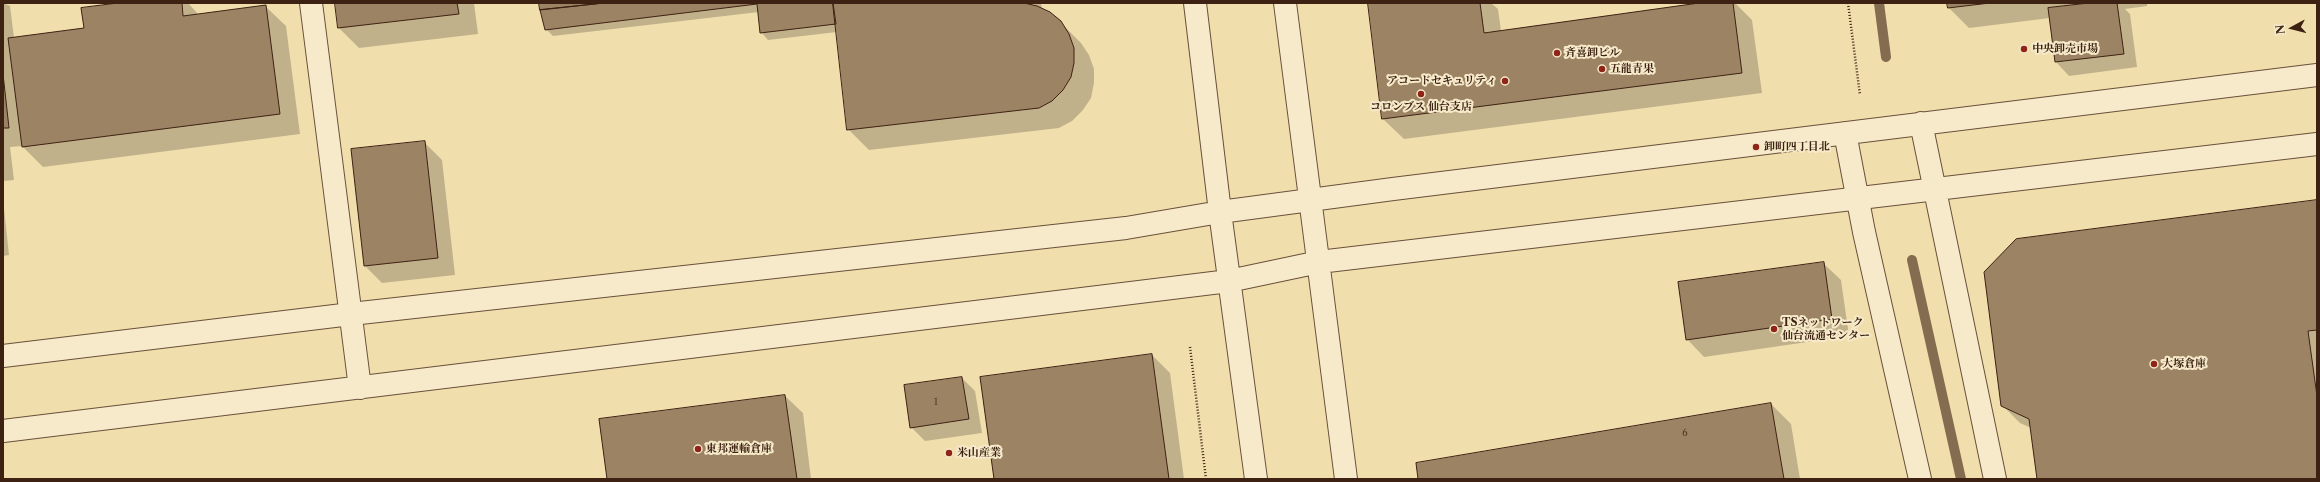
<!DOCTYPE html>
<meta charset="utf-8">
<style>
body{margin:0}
#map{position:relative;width:2320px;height:482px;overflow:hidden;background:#f1dead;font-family:"Libre Caslon Text",serif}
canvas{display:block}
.frame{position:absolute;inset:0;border:4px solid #3d2113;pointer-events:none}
.north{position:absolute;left:2272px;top:8px;width:40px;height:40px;-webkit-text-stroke:3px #f6eaca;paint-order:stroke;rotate:263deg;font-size:11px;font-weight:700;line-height:16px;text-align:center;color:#3d2113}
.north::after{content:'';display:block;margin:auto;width:14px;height:18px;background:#3d2113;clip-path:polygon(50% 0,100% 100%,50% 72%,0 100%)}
</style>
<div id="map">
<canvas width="2320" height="482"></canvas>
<div class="frame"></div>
<div class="north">N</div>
</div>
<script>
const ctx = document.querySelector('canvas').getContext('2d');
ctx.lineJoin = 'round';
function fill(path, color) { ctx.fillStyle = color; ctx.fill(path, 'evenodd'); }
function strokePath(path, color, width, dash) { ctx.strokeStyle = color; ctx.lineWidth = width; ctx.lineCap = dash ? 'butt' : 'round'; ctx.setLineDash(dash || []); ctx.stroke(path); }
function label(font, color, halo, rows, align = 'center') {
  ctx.font = font + ' "Libre Caslon Text","Noto Serif JP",serif'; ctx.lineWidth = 4; ctx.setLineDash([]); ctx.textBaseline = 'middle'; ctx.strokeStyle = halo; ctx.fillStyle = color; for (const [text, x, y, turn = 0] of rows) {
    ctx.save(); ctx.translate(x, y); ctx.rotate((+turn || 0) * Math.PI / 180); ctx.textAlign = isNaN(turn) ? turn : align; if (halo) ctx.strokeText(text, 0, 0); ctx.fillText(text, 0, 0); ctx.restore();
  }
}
fill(new Path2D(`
 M3,3L10,6L14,38L85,29L125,3H188L199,15L265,6L286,26L300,134L43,167L22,146L10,147L14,180L3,181Z
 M336,3H474L478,34L359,48L339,28Z
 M540,3H1041L1042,10L1060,22L1081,43L1089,55L1094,69V83L1091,98L1083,110L1072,121L1059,128L869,150L848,129L837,32L768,40L761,32L759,12L553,36L546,29Z
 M1369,3H1491L1498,9L1501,31L1707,3H1735L1752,20L1762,93L1404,139L1383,119Z
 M1948,3H2147V6L2125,9L2130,14L2137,67L2069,76L2056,62L2050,18L1969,28L1949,8Z
 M424,142L442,160L455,275L382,283L365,266Z
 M3,199L9,255L3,256Z
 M2317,201V479H2038L2031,428L2020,423L2002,405Z
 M1823,263L1841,280L1849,336L1704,357L1687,339Z
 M1152,355L1170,373L1184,479H995Z
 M962,378L975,391L982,433L925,441L911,427Z
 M785,396L803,413L811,479H608Z
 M1771,404L1791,424L1800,479H1419Z`), '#0003');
strokePath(new Path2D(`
 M1879,3L1886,57
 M1912,260L1961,479`), '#846c50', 10);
const building = new Path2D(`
 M118,3H182L183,16L266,5L280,114L22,147L8,38L84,28L81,8Z
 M335,3H457L459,14L338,28Z
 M539,3H604L540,10Z
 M604,3H833L836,24L760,33L757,4L545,30L540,10Z
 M833,3H1024L1037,6L1050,12L1061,21L1069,34L1074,48V63L1071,77L1063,90L1052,101L1039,108L847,130Z
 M1368,3H1480L1484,33L1699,3H1733L1742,73L1382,119Z
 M1947,3H1990L1948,8Z
 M2089,3H2117L2124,54L2055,62L2048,8Z
 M3,74L9,128H3Z
 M425,141L438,258L364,266L351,149Z
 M2317,200V330L2308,331L2317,396V479H2037L2029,419L2001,406L1984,272L2016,239Z
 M1824,262L1832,319L1686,340L1678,282Z
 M1152,354L1169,479H994L980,377Z
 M962,377L969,419L910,428L904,385Z
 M785,395L797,479H607L599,419Z
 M1771,403L1784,479H1418L1416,463Z`);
fill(building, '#9b8363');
strokePath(building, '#3d2113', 1);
const minor = new Path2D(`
 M311,3L360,388
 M1195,3L1220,212L1256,479
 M1285,3L1346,479
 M1921,123L1995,479
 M1845,133L1864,232L1920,479
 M3,356L351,314L1126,228L1220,212L1393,189L2317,75
 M3,431L1229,281L1319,262L2317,144`);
strokePath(minor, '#6a503a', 24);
strokePath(new Path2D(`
 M1848,3L1860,95
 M1190,347L1206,479`), '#3d2113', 2.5, [1, 2]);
strokePath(minor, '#f6eaca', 22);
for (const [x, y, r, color] of [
 [2024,49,4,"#8f2418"],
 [1557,53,4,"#8f2418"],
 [1602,69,4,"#8f2418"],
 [1505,81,4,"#8f2418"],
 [1421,94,4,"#8f2418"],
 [1756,147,4,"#8f2418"],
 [1774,329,4,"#8f2418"],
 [2154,364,4,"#8f2418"],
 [698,449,4,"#8f2418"],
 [949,453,4,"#8f2418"]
]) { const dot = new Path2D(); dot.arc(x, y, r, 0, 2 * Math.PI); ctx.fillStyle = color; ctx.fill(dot); strokePath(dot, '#f6eaca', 1.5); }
label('9px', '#543a27', null, [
 ["1",936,402],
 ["6",1685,433]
]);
label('bold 11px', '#3d2113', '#f6eaca', [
 ["中央卸売市場",2032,49],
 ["斉喜卸ビル",1565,53],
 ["五龍青果",1610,69],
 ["アコードセキュリティ",1497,81,"right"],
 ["コロンブス 仙台支店",1421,107,"center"],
 ["卸町四丁目北",1764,147],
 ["TSネットワーク",1782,323],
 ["仙台流通センター",1782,336],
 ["大塚倉庫",2162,364],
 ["東邦運輸倉庫",706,449],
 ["米山産業",957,453]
], 'left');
</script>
